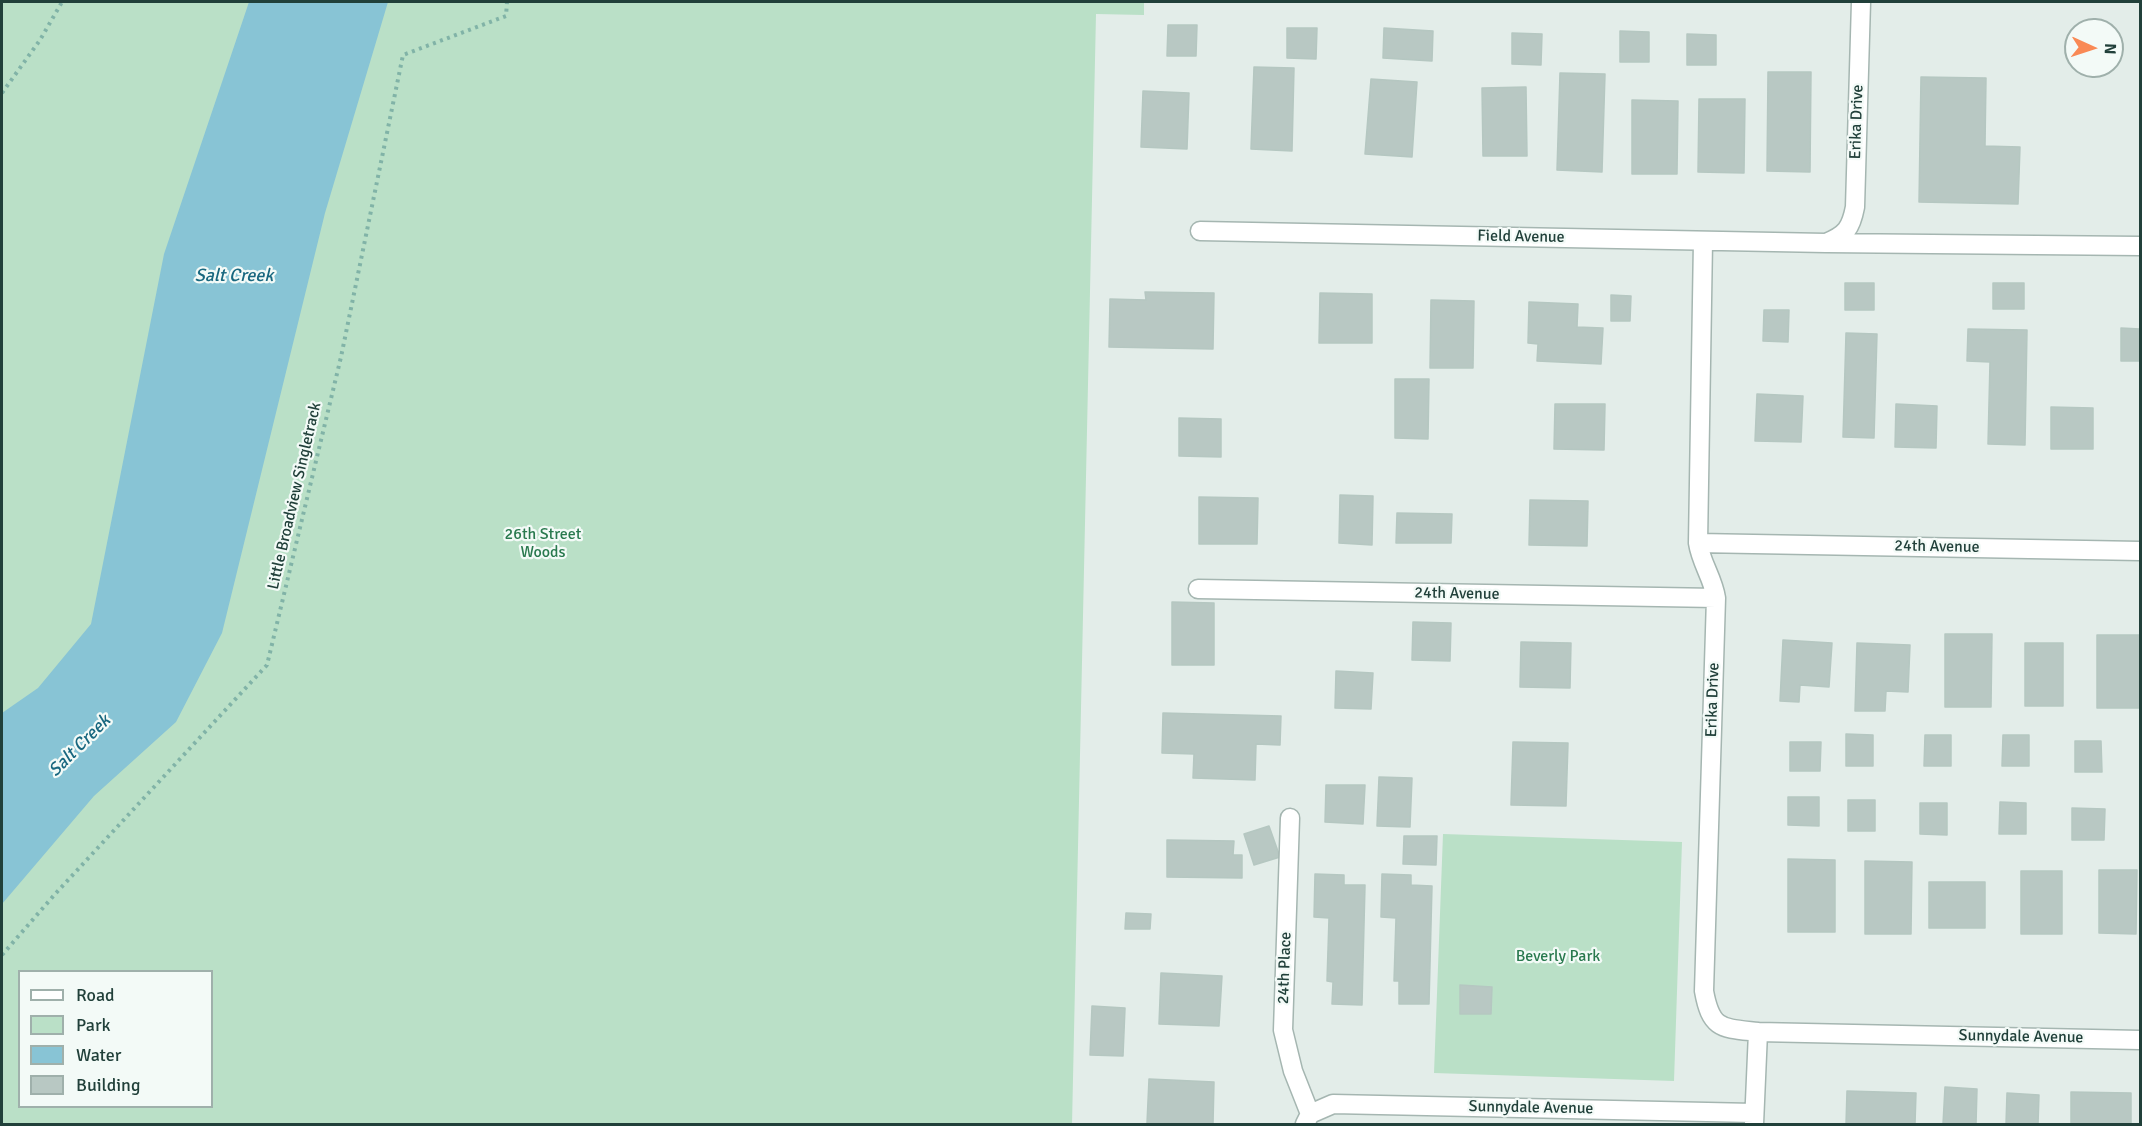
<!DOCTYPE html>
<style>
body{margin:0}
#map{position:relative;width:2142px;height:1126px;overflow:hidden;background:#e3ede9;font-family:Signika,sans-serif}
canvas{display:block}
.frame{position:absolute;inset:0;border:3px solid #21403a;pointer-events:none}
.legend{position:absolute;left:18px;top:970px;width:195px;height:138px;box-sizing:border-box;background:#f3faf7;border:2px solid #9fb0ab;margin:0;padding:8px 10px;list-style:none;font-size:18px;color:#21403a}
.legend li{display:flex;align-items:center;gap:12px;height:30px}
.legend b{width:30px;border:2px solid #9fb0ab}
.north{position:absolute;left:2064px;top:18px;width:60px;height:60px;box-sizing:border-box;background:#f3faf7;border:2px solid #9fb0ab;border-radius:50%;rotate:93deg;font-size:16px;font-weight:700;line-height:24px;text-align:center;color:#21403a}
.north::after{content:'';display:block;margin:auto;width:21px;height:27px;background:#f98955;clip-path:polygon(50% 0,100% 100%,50% 72%,0 100%)}
</style>
<div id="map">
<canvas width="2142" height="1126"></canvas>
<div class="frame"></div>
<ul class="legend">
<li><b style="height:8px;background:#fff"></b>Road</li>
<li><b style="height:16px;background:#bae0c7"></b>Park</li>
<li><b style="height:16px;background:#88c4d5"></b>Water</li>
<li><b style="height:16px;background:#b8c8c3"></b>Building</li>
</ul>
<div class="north">N</div>
</div>
<script>
const ctx = document.querySelector('canvas').getContext('2d');
ctx.lineJoin = 'round';
function fill(path, color) { ctx.fillStyle = color; ctx.fill(path, 'evenodd'); }
function strokePath(path, color, width, dash) { ctx.strokeStyle = color; ctx.lineWidth = width; ctx.lineCap = dash ? 'butt' : 'round'; ctx.setLineDash(dash || []); ctx.stroke(path); }
function label(font, color, halo, rows, align = 'center') {
  ctx.font = font + ' Signika,sans-serif'; ctx.lineWidth = 4.5; ctx.setLineDash([]); ctx.textBaseline = 'middle'; ctx.strokeStyle = halo; ctx.fillStyle = color; for (const [text, x, y, turn = 0] of rows) {
    ctx.save(); ctx.translate(x, y); ctx.rotate((+turn || 0) * Math.PI / 180); ctx.textAlign = isNaN(turn) ? turn : align; if (halo) ctx.strokeText(text, 0, 0); ctx.fillText(text, 0, 0); ctx.restore();
  }
}
fill(new Path2D(`
 M2,2H1144V15L1096,14L1072,1124H2ZM20,972H212V1106H20Z
 M1443,834L1682,842L1674,1081L1434,1073Z`), '#bae0c7');
fill(new Path2D(`
 M249,2H388L325,213L222,633L176,722L94,796L2,904V713L38,688L91,624L164,254Z`), '#88c4d5');
const building = new Path2D(`
 M1168,25H1197L1196,56H1167Z
 M1287,28H1317L1316,59L1287,58Z
 M1384,28L1433,31L1432,61L1383,58Z
 M1620,31L1649,32V62H1620Z
 M1512,33L1542,34L1541,65L1512,64Z
 M1687,34L1716,35V65H1687Z
 M1254,67L1294,68L1292,151L1251,149Z
 M1768,72H1811L1810,172L1767,171Z
 M1560,73L1605,74L1602,172L1557,170Z
 M1921,77L1986,78L1985,146L2020,147L2018,204L1919,202Z
 M1371,79L1417,82L1412,157L1365,154Z
 M1526,87L1527,156H1483L1482,88Z
 M1143,91L1189,93L1187,149L1141,147Z
 M1699,99H1745L1744,173L1698,172Z
 M1632,100L1678,101L1677,174H1632Z
 M1845,283H1874V310H1845Z
 M1993,283H2024V309H1993Z
 M1145,292L1214,293L1213,349L1109,347L1110,299L1146,300Z
 M1320,293L1372,294V343H1319Z
 M1611,295L1631,296L1630,321H1611Z
 M1431,300L1474,301L1473,368H1430Z
 M1529,302L1578,304L1577,327L1603,328L1601,364L1537,361L1538,344L1528,343Z
 M1764,310H1789L1788,342L1763,341Z
 M2121,328L2140,329V361H2121Z
 M1968,329L2027,330L2025,445L1988,444L1990,362L1967,361Z
 M1846,333L1877,334L1874,438L1843,437Z
 M1395,379H1429L1428,439L1395,438Z
 M1757,394L1803,396L1801,442L1755,441Z
 M1555,404H1605L1604,450L1554,449Z
 M1896,404L1937,406L1936,448L1895,447Z
 M2051,407L2093,408V449H2051Z
 M1179,418L1221,419V457L1179,456Z
 M1340,495L1373,496L1372,545L1339,543Z
 M1199,497L1258,498L1257,544H1199Z
 M1530,500L1588,501L1587,546L1529,545Z
 M1397,513L1452,514L1451,543H1396Z
 M1172,602L1214,603V665H1172Z
 M1413,622L1451,623L1450,661L1412,660Z
 M1945,634H1992L1991,707H1945Z
 M2097,635H2140V708H2097Z
 M1783,640L1832,643L1829,687L1800,685L1799,702L1780,701Z
 M1521,642L1571,643L1570,688L1520,687Z
 M1857,643L1910,645L1908,692L1886,691L1885,711H1855Z
 M2025,643H2063V706H2025Z
 M1336,671L1373,673L1371,709L1335,708Z
 M1163,713L1281,716L1280,745L1256,744L1255,780L1193,778L1194,754L1162,753Z
 M1846,734L1873,735V766H1846Z
 M1925,735H1951V766H1924Z
 M2003,735H2029V766H2002Z
 M2075,741H2101L2102,772H2075Z
 M1513,742L1568,743L1566,806L1511,805Z
 M1790,742H1821L1820,771H1790Z
 M1379,777L1412,778L1410,827L1377,826Z
 M1326,785H1365L1363,824L1325,822Z
 M1788,797H1819V826L1788,825Z
 M1848,800H1875V831H1848Z
 M2000,802L2026,803V834H1999Z
 M1920,803H1947V835L1920,834Z
 M2072,808L2105,809L2104,840H2072Z
 M1269,826L1280,857L1254,865L1244,834Z
 M1404,836H1437L1436,865L1403,864Z
 M1167,840L1234,841L1233,855H1242V878L1167,877Z
 M1788,859L1835,860V932H1788Z
 M1865,861L1912,862L1911,934H1865Z
 M2099,870H2137L2136,934L2099,933Z
 M2021,871H2062V934H2021Z
 M1315,874L1344,875V885H1365L1362,1005L1332,1004L1333,982L1327,981L1329,918L1314,917Z
 M1382,874L1411,875V885L1432,886L1429,1004H1399V981H1394L1396,918L1381,917Z
 M1929,882H1985V928H1929Z
 M1126,913L1151,914L1150,929H1125Z
 M1161,973L1222,976L1219,1026L1159,1024Z
 M1460,985L1492,987L1491,1014H1460Z
 M1092,1006L1125,1008L1123,1056L1090,1055Z
 M1149,1079L1214,1082L1213,1124L1147,1123Z
 M1945,1087L1977,1089L1976,1124H1943Z
 M1847,1091L1916,1093L1915,1124H1846Z
 M2071,1092L2131,1093V1124H2071Z
 M2007,1093L2039,1095L2038,1124H2006Z`);
fill(building, '#b8c8c3');
strokePath(building, '#b5c7c1', 1.5);
const minor = new Path2D(`
 M1200,231L1826,243C1846,235 1851,228 1855,207L1861,2
 M1703,241L1698,543C1701,563 1713,578 1716,598L1704,991C1711,1030 1722,1028 1758,1032L1754,1124
 M1827,243L2140,246
 M1698,543L2140,551
 M1198,589L1716,598
 M1290,818L1283,1030L1293,1071L1310,1114
 M1758,1032L2140,1040
 M1305,1124L1310,1114L1333,1104L1754,1113`);
strokePath(minor, '#a5b6b1', 21);
strokePath(new Path2D(`
 M2,93L40,40L62,2
 M2,955L56,893L267,665L341,357L403,55L506,16L507,2`), '#81b3a7', 4, [3, 4.5]);
strokePath(minor, '#fff', 18);
label('16px', '#21403a', '#f3faf7', [
 ["Erika Drive",1857,122,-88],
 ["Field Avenue",1521,237,1],
 ["Little Broadview Singletrack",295,496,-77],
 ["24th Avenue",1937,547,1],
 ["24th Avenue",1457,594,1],
 ["Erika Drive",1713,700,-88],
 ["24th Place",1285,968,-88],
 ["Sunnydale Avenue",2021,1037,1],
 ["Sunnydale Avenue",1531,1108,1]
]);
label('16px', '#29794e', '#f3faf7', [
 ["26th Street",543,535],
 ["Woods",543,553],
 ["Beverly Park",1558,957]
]);
label('italic 18px', '#18677f', '#f3faf7', [
 ["Salt Creek",234,276],
 ["Salt Creek",80,746,-45]
]);
</script>
